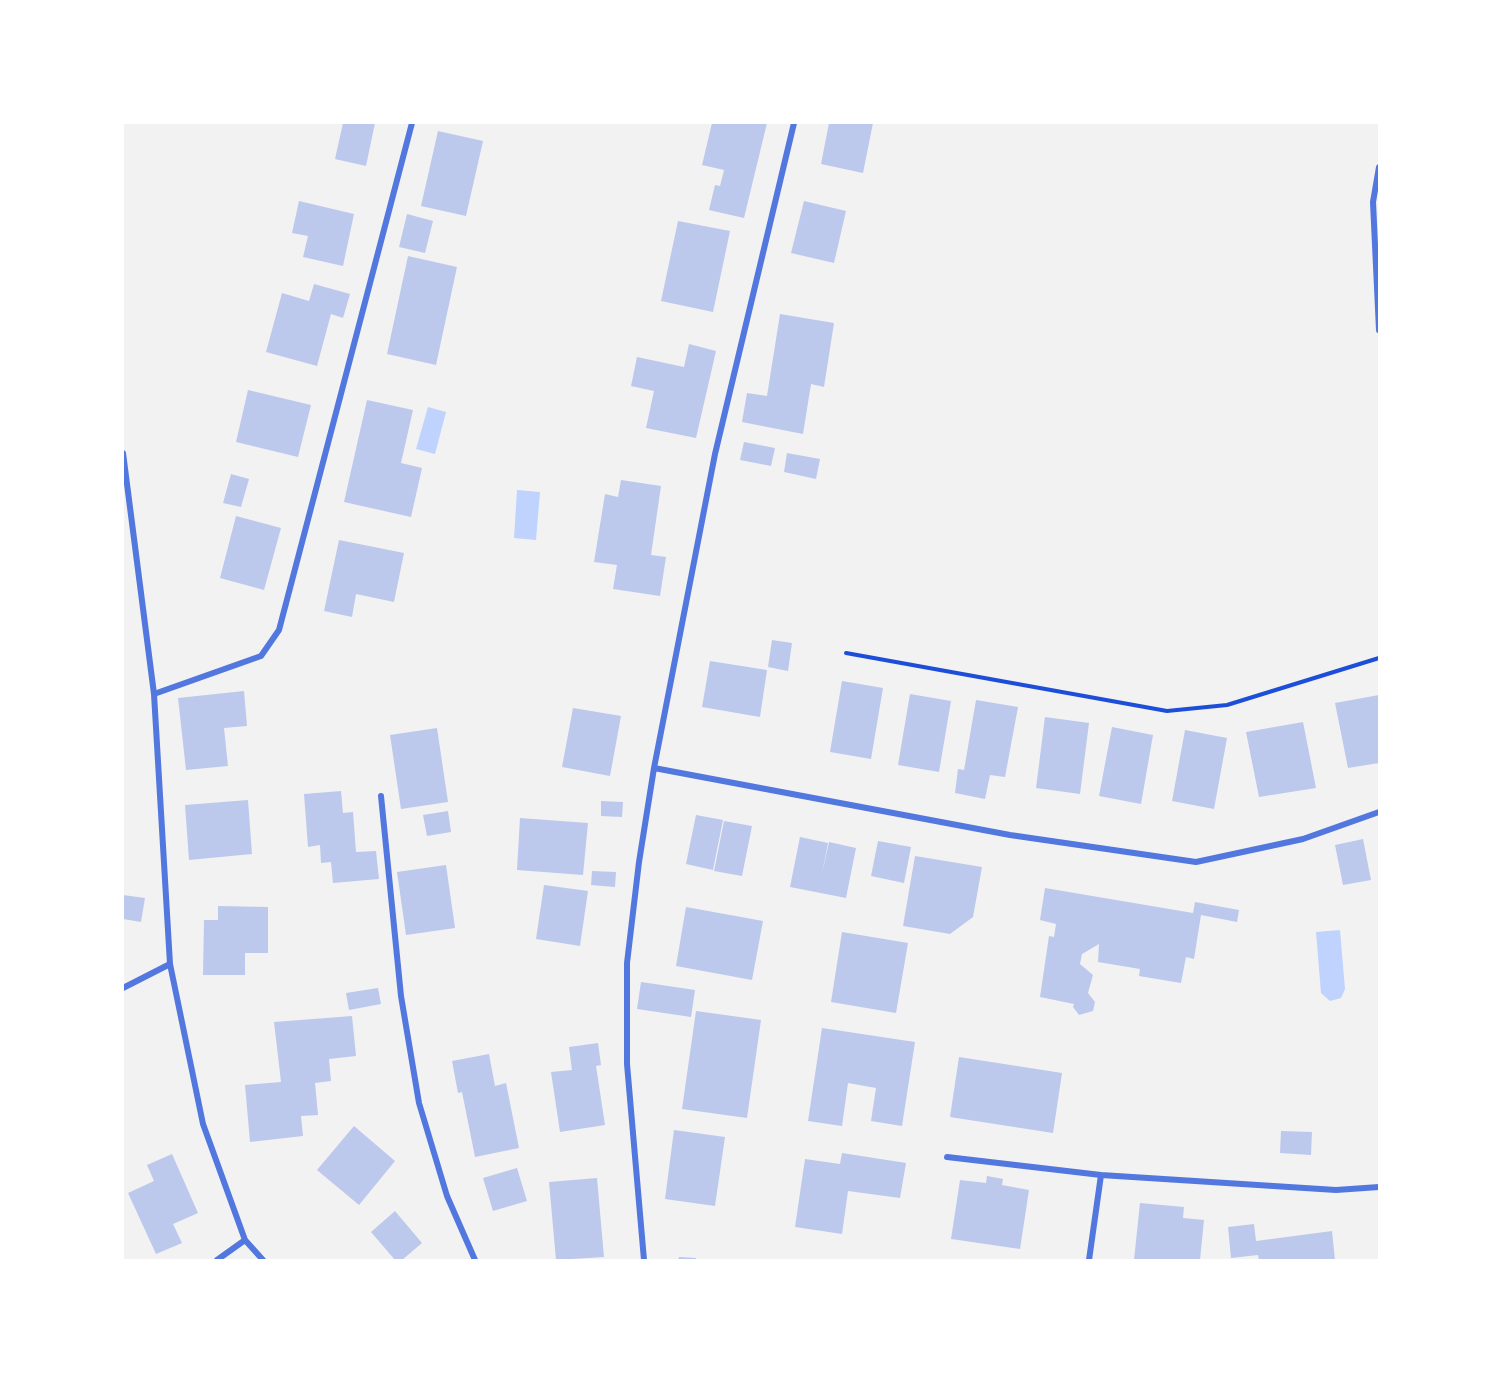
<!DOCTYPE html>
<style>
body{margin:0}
#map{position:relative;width:1502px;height:1383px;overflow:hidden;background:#f2f2f2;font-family:"Source Sans 3",sans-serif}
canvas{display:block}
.frame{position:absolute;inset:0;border:124px solid #fff;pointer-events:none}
</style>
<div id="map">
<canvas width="1502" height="1383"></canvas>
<div class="frame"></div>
</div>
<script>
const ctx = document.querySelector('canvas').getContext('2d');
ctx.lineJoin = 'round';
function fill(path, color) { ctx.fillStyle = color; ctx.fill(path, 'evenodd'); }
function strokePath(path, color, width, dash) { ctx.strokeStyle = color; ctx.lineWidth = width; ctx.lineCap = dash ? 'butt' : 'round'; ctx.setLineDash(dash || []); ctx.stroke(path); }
fill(new Path2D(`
 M428,407L446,412L435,454L416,449Z
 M517,490L540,492L536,540L514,538Z
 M1340,930L1345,989L1341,998L1330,1001L1321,993L1316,932Z`), '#bfd3fe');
fill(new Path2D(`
 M343,123H375L366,166L335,159Z
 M712,123H767L744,218L709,210L715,185L720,186L724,170L702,165Z
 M829,123H873L863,173L821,164Z
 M438,131L483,141L466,216L421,206Z
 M299,201L354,214L343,266L303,257L308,236L292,233Z
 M804,201L846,211L834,263L791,253Z
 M407,214L433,221L425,253L399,247Z
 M678,221L730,231L713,312L661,301Z
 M408,256L457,267L436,365L387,354Z
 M314,284L350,294L343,318L331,314L317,366L266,352L282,293L309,301Z
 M780,314L834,323L824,387L811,384L803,434L742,422L747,393L767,396Z
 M689,344L716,351L696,438L646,428L654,391L631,386L637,357L684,367Z
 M248,390L311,405L298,457L236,442Z
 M367,400L413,410L401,463L422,468L411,517L344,502Z
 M744,442L775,448L771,466L740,460Z
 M787,453L820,459L816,479L784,472Z
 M231,474L249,479L241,507L223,503Z
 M621,480L661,486L651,555L666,557L660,596L613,589L617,565L594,562L605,494L618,497Z
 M236,516L281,528L264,590L220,578Z
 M339,540L404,553L394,602L356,594L352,617L324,611Z
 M772,640L792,643L788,671L768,667Z
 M710,661L767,670L760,717L702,707Z
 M842,681L883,688L871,759L830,752Z
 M244,691L247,726L224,728L228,766L186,770L178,698Z
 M910,694L951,701L939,772L898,765Z
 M1379,695V763L1348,768L1335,703Z
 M976,700L1018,707L1005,777L990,775L985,799L955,793L958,769L964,770Z
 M573,708L621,716L610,776L562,767Z
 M1045,717L1089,723L1080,794L1036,788Z
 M1303,722L1316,788L1259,797L1246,732Z
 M1112,727L1153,735L1141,804L1099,796Z
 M437,728L448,802L401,809L390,735Z
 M1185,730L1227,738L1214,809L1172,801Z
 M341,791L343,813L353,812L356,852L376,851L379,879L333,883L331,862L321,863L320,845L308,847L304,794Z
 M248,800L252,854L189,860L185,805Z
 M601,801L623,802L622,817L601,816Z
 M448,811L451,832L427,836L423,815Z
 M696,815L723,820L713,870L686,864Z
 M520,818L588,823L583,875L517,870Z
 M724,821L752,826L742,876L714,871Z
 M800,837L828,843L822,874L829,842L856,848L846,898L790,887Z
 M1363,839L1371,880L1343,885L1335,845Z
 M878,841L911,847L904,883L871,876Z
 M915,856L982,867L973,917L950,934L903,926Z
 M446,865L455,928L406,935L397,872Z
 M592,871L616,872L615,887L591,885Z
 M544,885L588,891L580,946L536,939Z
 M1045,888L1193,913L1195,902L1239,910L1237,922L1201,915L1194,959L1186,957L1181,983L1139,976L1140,969L1098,962L1099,944L1082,954L1080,964L1093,975L1088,993L1095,1002L1093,1011L1079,1015L1073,1007L1074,1004L1040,997L1049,936L1054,937L1056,924L1040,920Z
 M123,895L145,898L141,922L123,919Z
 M218,906L268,907V953H245V975H203L204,920H218Z
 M686,907L763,921L752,980L676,966Z
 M842,932L908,943L896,1013L831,1002Z
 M641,982L695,990L691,1017L637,1009Z
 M378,988L381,1004L349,1010L346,993Z
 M696,1011L761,1020L747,1118L682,1109Z
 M352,1016L356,1056L329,1059L331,1081L315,1083L318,1115L301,1116L303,1136L250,1142L245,1085L281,1082L274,1022Z
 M822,1028L915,1042L902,1126L871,1121L876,1088L848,1083L842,1126L808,1121Z
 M598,1043L601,1065L596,1066L605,1125L560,1132L551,1072L572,1070L569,1047Z
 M489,1054L495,1086L506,1083L519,1148L475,1157L462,1092L458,1093L452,1061Z
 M959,1057L1062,1073L1053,1133L950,1117Z
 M354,1126L395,1161L359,1205L317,1170Z
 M674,1130L725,1137L715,1206L665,1199Z
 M1281,1131L1312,1132L1311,1155L1280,1153Z
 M842,1153L906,1163L900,1198L848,1191L842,1234L795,1227L805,1159L840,1164Z
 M172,1154L198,1213L173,1224L182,1243L156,1254L128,1193L154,1181L147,1165Z
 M517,1168L527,1201L493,1211L483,1178Z
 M987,1176L1003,1179L1002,1185L1029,1190L1020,1249L951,1239L960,1180L986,1183Z
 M597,1178L604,1257L556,1260L549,1182Z
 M1140,1203L1184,1207L1183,1218L1204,1220L1200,1260H1134Z
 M395,1211L422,1243L402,1260H395L371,1232Z
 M1254,1224L1256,1241L1332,1231L1335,1260H1259L1258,1255L1231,1258L1228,1227Z
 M679,1257L696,1258V1260H678Z`), '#bdc9ec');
strokePath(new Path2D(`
 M846,653L1167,711L1227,705L1379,658`), '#1d4ed8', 4);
strokePath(new Path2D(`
 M1379,167L1373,202L1379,330
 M123,453L154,694L170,964L203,1124L245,1240L263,1260
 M154,694L261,656L279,630L412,123
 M654,768L1010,835L1196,862L1303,839L1379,812
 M381,796L401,996L419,1103L447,1196L475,1260
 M123,988L170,964
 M947,1157L1101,1175L1089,1260
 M1101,1175L1336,1190L1379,1187
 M217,1260L245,1240
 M644,1260L627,1064V963L639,862L654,768L715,454L794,123`), '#5277de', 6);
</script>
